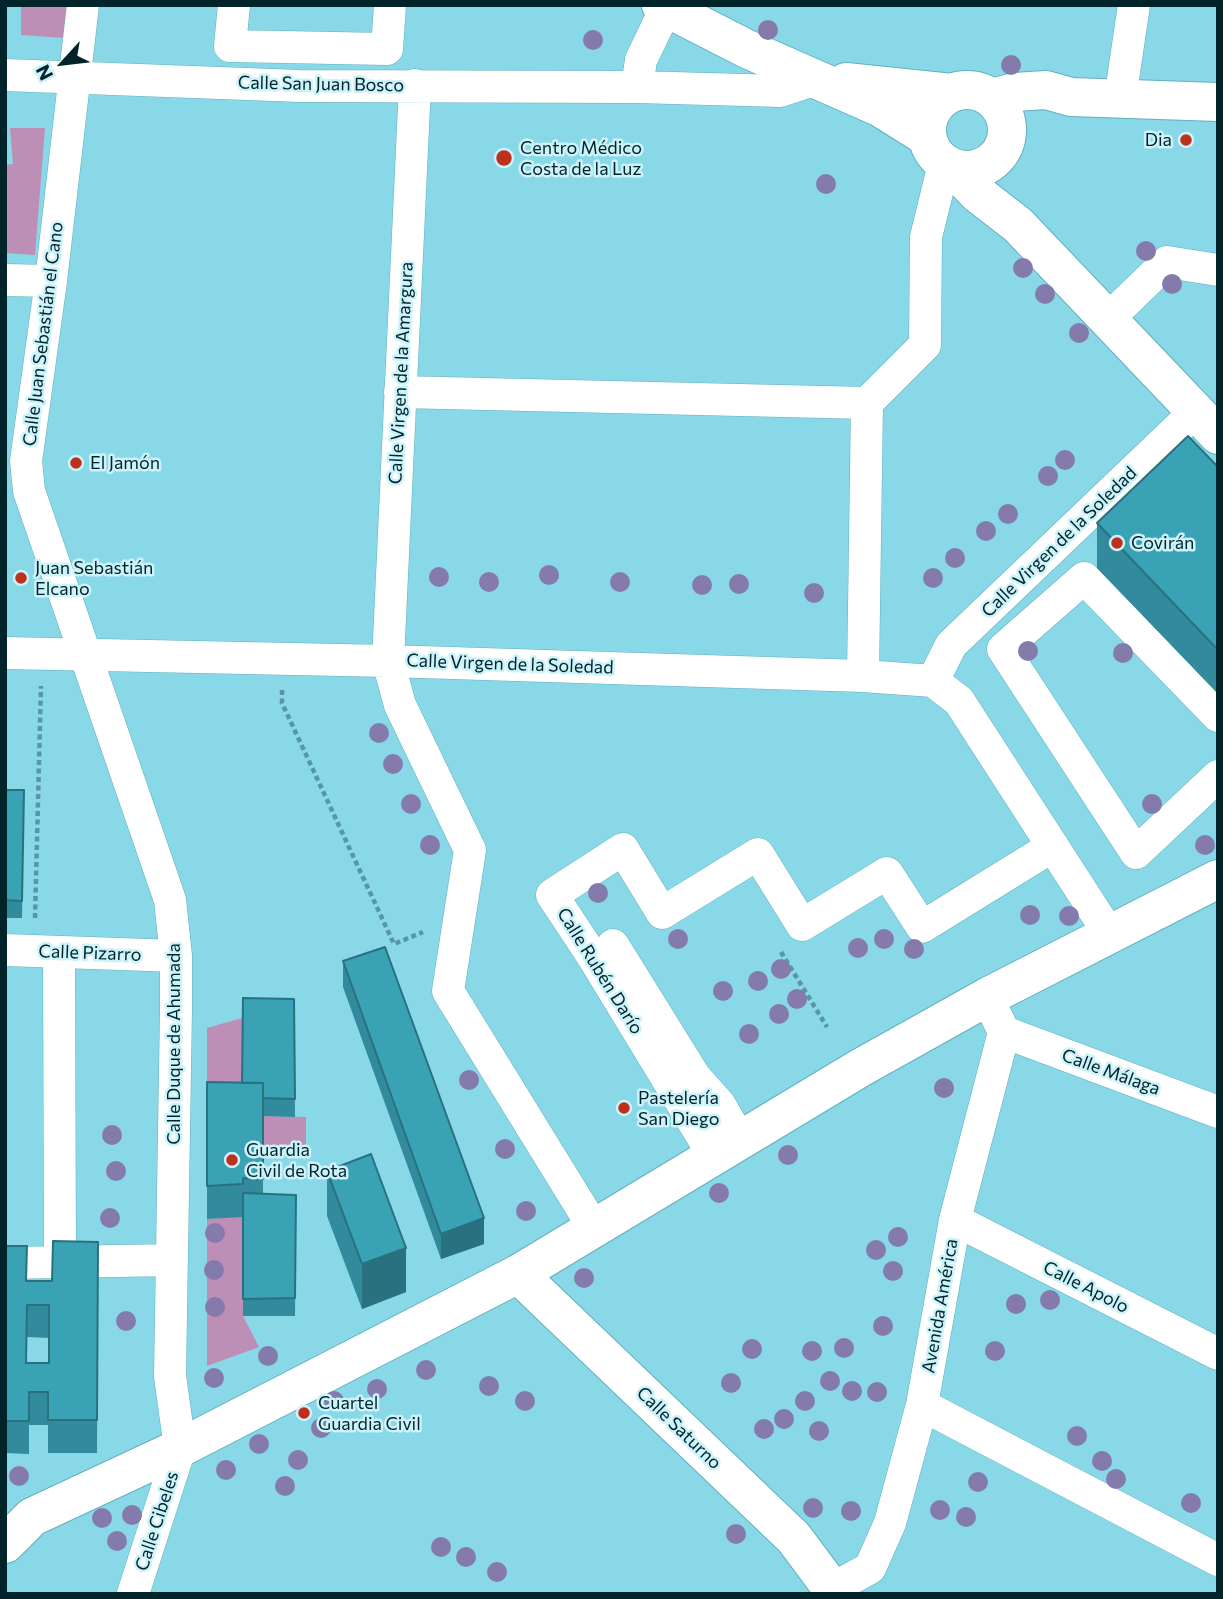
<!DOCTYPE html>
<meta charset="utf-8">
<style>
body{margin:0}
#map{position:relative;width:1223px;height:1599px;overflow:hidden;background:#88d8e8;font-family:Commissioner,sans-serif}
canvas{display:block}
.frame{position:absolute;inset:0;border:7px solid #01242a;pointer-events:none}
.north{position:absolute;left:28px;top:28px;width:70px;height:70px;-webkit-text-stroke:5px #ccf2fa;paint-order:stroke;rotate:243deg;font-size:19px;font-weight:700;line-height:28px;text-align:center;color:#01242a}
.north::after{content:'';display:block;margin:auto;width:24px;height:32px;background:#01242a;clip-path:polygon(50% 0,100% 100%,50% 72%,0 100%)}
</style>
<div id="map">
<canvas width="1223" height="1599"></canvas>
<div class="frame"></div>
<div class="north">N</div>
</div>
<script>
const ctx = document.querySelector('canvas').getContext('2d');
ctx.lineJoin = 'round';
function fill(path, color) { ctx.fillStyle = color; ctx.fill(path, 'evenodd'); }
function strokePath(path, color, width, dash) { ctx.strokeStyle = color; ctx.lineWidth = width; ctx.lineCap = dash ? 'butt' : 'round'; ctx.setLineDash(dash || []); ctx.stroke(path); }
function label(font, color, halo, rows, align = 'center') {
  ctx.font = font + ' Commissioner,sans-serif'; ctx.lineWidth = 5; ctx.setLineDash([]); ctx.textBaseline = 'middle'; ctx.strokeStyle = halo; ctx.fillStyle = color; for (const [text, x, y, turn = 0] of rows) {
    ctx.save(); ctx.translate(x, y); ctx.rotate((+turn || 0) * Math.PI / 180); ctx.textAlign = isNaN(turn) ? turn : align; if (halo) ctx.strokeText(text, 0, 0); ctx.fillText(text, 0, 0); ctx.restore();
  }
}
fill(new Path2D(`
 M21,5H67L64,38L21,35Z
 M10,128H45L35,255L5,253V165L13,164Z
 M242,1018V1115H207V1028Z
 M263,1116L306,1117V1151H262Z
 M243,1216V1316L259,1347L207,1366V1219Z`), '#bd8eb6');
const street = new Path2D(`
 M83,5L51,281L26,461L29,491L170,900L176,956V1009L170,1376L180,1448L133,1594
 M234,5L230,46L387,49L390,5
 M5,75L300,86L637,87L780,91L816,79
 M415,85L388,661L400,705L470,850L448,991L594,1228
 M637,87L641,60L666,8
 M1120,99L1134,5
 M5,280L51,281
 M1108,319L1167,262L1218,270
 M400,392L867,403
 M5,653L388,661L863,676L933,681L959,701L1110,935
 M863,676L867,403L925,345L926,237L944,164
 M933,681L951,645L1195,412
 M1218,716L1084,578L1003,649L1136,853L1218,776
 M613,945L695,1077L720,1105L740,1140
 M5,950L176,956
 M59,952L60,1262
 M1004,1032L1218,1112
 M714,1156L593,957L552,895L623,849L662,913L758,854L802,925L887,873L922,927L1053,846
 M955,1220L1218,1354
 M5,1263L172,1260
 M922,1405L1218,1560
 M832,1589L870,1568L890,1523L922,1405L955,1220L1004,1032L987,997`);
const secondary = new Path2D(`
 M661,5L747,49L879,107L927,137
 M846,82L952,93
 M927 130a40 40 0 1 1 80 0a40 40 0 1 1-80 0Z
 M992,98L1015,92L1046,90L1071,97L1218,102
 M954,169L978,194L1018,225L1218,435
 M518,1274L794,1538L832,1589L833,1594
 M5,1544L32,1517L180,1448L518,1274L860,1068L987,997L1218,879`);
strokePath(street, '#60b0bf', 33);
strokePath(secondary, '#60b0bf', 40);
strokePath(new Path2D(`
 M282,690V703L394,944L423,932
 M35,918L41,686
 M781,952L827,1027`), '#5796a2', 4.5, [5, 3.5]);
strokePath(street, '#fff', 32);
strokePath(secondary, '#fff', 38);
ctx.fillStyle = '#857aac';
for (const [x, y] of [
 [768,30],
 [593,40],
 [1011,65],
 [826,184],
 [1146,251],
 [1023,268],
 [1172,284],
 [1045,294],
 [1079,333],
 [1065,460],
 [1048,476],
 [1008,514],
 [986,531],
 [955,558],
 [549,575],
 [439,577],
 [933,578],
 [489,582],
 [620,582],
 [739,584],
 [702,585],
 [814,593],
 [1028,651],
 [1123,653],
 [379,733],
 [393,764],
 [411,804],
 [1152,804],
 [430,845],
 [1205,845],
 [598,893],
 [1030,915],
 [1069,916],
 [678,939],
 [884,939],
 [858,948],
 [914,949],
 [781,969],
 [758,981],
 [723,991],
 [797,999],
 [779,1014],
 [749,1034],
 [469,1080],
 [944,1088],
 [112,1135],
 [505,1149],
 [788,1155],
 [116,1171],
 [719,1193],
 [526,1211],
 [110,1218],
 [215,1233],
 [898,1237],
 [876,1250],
 [214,1270],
 [893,1271],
 [584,1278],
 [1050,1300],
 [1016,1304],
 [215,1307],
 [126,1321],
 [883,1326],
 [844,1348],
 [752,1349],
 [812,1351],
 [995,1351],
 [268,1356],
 [426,1370],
 [214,1378],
 [830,1381],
 [731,1383],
 [489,1386],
 [377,1389],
 [852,1391],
 [877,1392],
 [334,1401],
 [525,1401],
 [805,1401],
 [784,1419],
 [321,1428],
 [764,1429],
 [819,1431],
 [1077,1436],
 [259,1444],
 [298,1460],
 [1102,1461],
 [226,1470],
 [19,1476],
 [1116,1479],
 [978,1482],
 [285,1486],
 [1191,1503],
 [813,1508],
 [940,1510],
 [851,1511],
 [132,1515],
 [966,1517],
 [102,1518],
 [736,1534],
 [117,1541],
 [441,1547],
 [466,1557],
 [497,1572]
]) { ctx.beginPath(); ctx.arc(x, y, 10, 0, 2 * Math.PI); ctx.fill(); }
fill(new Path2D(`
 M1218,467V694L1097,568V523Z
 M5,790H24L22,918H5Z
 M343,961L484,1244L441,1259L343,987Z
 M294,999L295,1117L263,1116V1194L296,1195L295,1316H243V1217L207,1219V1082L242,1083Z
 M327,1171L406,1292L362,1309L327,1216Z
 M98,1242L97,1453H48V1425H29V1454L5,1453V1246L27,1281H52ZM27,1337L49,1338V1363H27Z`), '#328b9c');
fill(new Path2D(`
 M484,1218V1244L441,1259V1234Z
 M406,1248V1292L362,1309V1264Z`), '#29717f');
const building = new Path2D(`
 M1188,436L1218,467V650L1097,523Z
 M5,790H24L22,901L5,900Z
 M385,947L484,1218L441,1234L343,961Z
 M243,998L294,999L295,1099L263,1098V1083H242Z
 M207,1082L263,1083V1179L243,1178V1184L207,1186Z
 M371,1154L406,1248L362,1264L327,1171Z
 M243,1193L296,1195L295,1298L243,1299Z
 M53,1241L98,1242L97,1420H48V1392H29V1421H5V1246H27L26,1281H52ZM27,1305H49V1363H26Z`);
fill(building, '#3aa2b5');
strokePath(building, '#29717f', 2);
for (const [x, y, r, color] of [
 [1186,140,7,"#bd311c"],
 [504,158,9,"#bd311c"],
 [76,463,7,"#bd311c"],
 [1117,543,7,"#bd311c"],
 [21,578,7,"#bd311c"],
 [624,1108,7,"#bd311c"],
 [232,1160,7,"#bd311c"],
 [304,1413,7,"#bd311c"]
]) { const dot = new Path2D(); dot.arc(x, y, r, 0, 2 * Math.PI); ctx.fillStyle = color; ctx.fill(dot); strokePath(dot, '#ccf2fa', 2.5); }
label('18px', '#01242a', '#ccf2fa', [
 ["Calle San Juan Bosco",321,84,1],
 ["Calle Juan Sebastián el Cano",43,334,-83],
 ["Calle Virgen de la Amargura",401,373,-87],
 ["Calle Virgen de la Soledad",1059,542,-44],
 ["Calle Virgen de la Soledad",510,664,2],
 ["Calle Pizarro",90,953,2],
 ["Calle Rubén Darío",600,971,58],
 ["Calle Duque de Ahumada",174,1044,-90],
 ["Calle Málaga",1111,1072,20],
 ["Calle Apolo",1086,1287,27],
 ["Avenida América",940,1306,-80],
 ["Calle Saturno",679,1428,44],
 ["Calle Cibeles",157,1521,-72]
]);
label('18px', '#01242a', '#ccf2fa', [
 ["Dia",1172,140,"right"],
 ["Centro Médico",520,148],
 ["Costa de la Luz",520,169],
 ["El Jamón",90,463],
 ["Covirán",1131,543],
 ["Juan Sebastián",35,568],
 ["Elcano",35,589],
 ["Pastelería",638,1098],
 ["San Diego",638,1119],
 ["Guardia",246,1150],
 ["Civil de Rota",246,1171],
 ["Cuartel",318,1403],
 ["Guardia Civil",318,1424]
], 'left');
</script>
